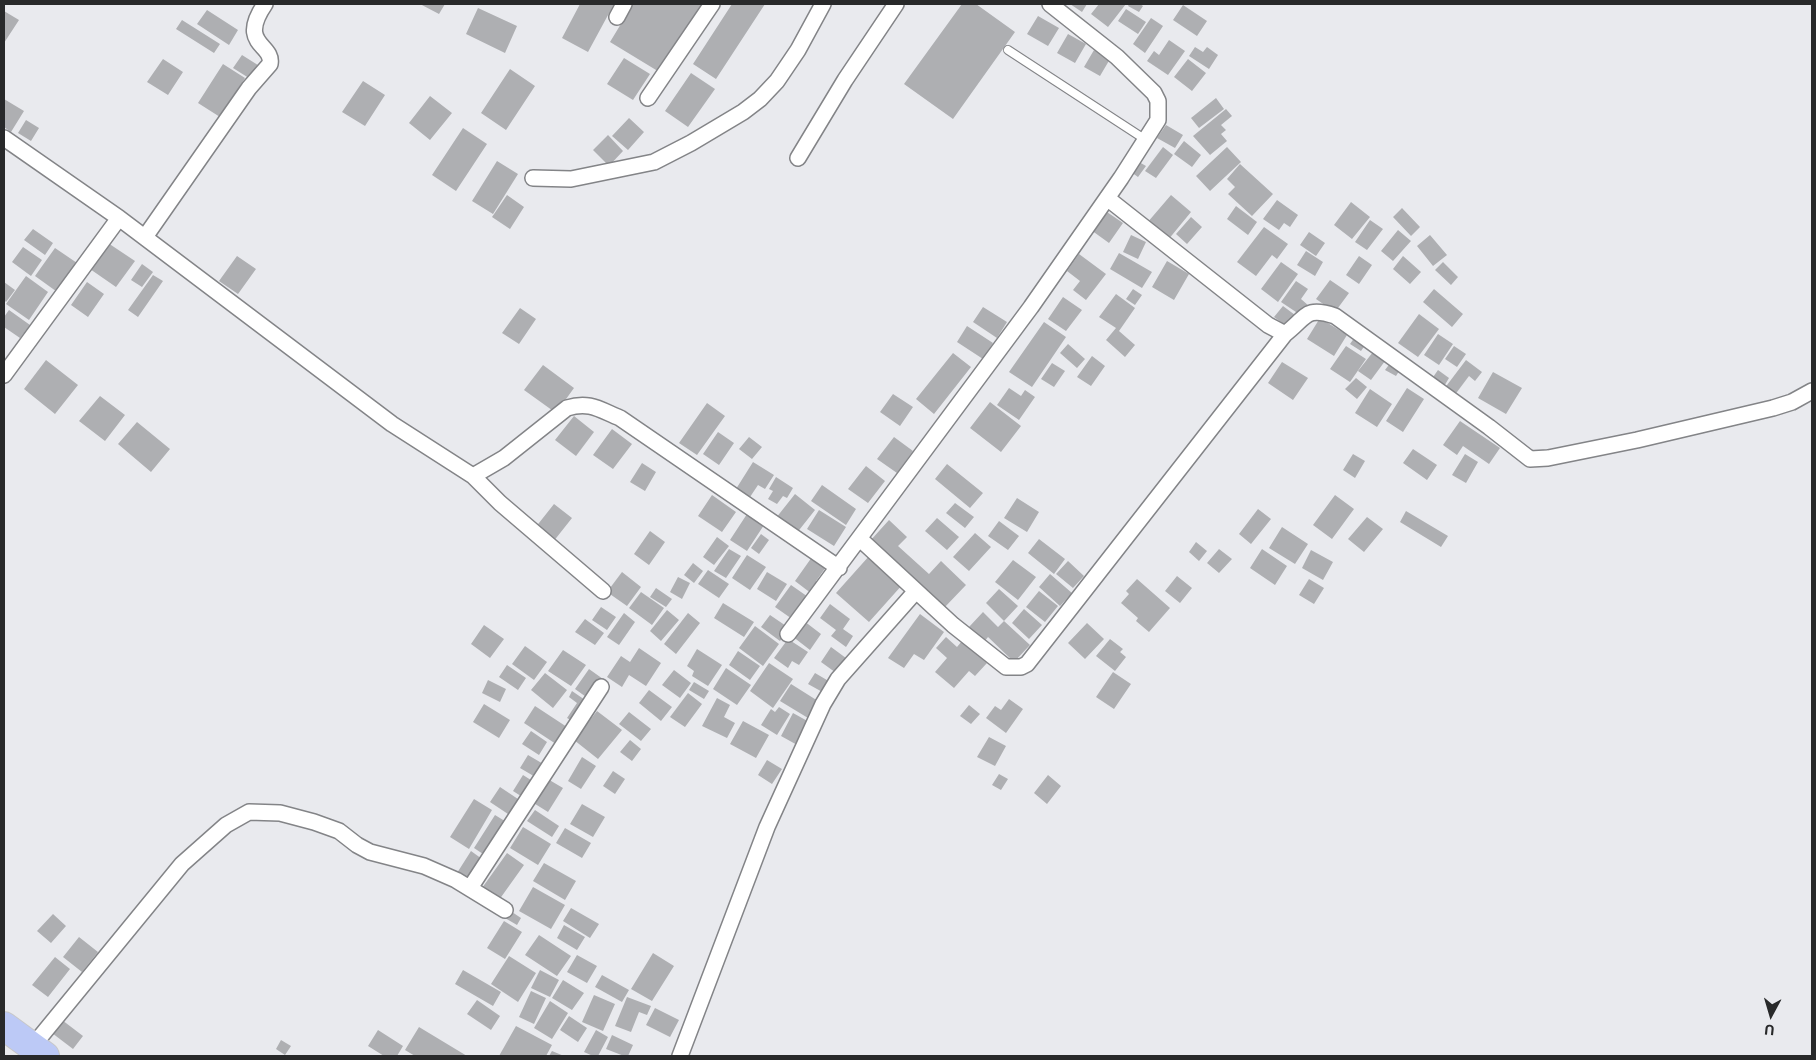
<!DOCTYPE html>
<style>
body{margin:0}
#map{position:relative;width:1816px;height:1060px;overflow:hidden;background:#e9eaee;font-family:"Noto Sans",sans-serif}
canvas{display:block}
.frame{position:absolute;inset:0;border:5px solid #28292a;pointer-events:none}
.north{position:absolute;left:1746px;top:990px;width:50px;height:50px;-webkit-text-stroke:4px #e9eaee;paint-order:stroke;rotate:186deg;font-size:14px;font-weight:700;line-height:20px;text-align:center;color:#28292a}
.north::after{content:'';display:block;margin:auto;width:18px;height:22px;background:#28292a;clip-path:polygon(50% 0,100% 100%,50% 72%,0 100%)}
</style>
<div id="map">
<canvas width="1816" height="1060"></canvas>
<div class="frame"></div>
<div class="north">U</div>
</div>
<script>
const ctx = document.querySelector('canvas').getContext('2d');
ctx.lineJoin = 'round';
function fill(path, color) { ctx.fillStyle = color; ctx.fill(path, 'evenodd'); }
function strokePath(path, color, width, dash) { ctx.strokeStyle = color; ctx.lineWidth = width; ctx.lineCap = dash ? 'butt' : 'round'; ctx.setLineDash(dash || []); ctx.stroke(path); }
fill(new Path2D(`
 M420,4H445L439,14Z
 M580,4H614L588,52L562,38Z
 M633,4H703L661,73L610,42Z
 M732,4H765L716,79L693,64Z
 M962,4H976L1015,32L953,119L904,84Z
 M1070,4H1087L1082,12Z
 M1099,4H1126L1108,27L1091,14Z
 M1129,4H1140L1143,6L1139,12L1128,6Z
 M1183,5L1207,21L1197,36L1173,20Z
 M478,8L517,26L505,53L466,34Z
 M1126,9L1146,22L1138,34L1118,21Z
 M207,10L238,30L229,45L197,24Z
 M4,11L19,20L4,43Z
 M1038,16L1059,28L1048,46L1027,34Z
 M1151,18L1163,26L1145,53L1133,44Z
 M182,20L220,44L214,53L176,29Z
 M1068,34L1086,44L1075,63L1057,53Z
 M1169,40L1185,51L1168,75L1147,61L1154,51L1159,55Z
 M1195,47L1203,52L1207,47L1218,55L1209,69L1189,56Z
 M1094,50L1110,59L1100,76L1084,67Z
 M242,55L261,67L252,80L233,68Z
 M624,58L650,74L633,100L607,84Z
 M163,59L183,72L168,95L147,82Z
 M1188,59L1206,73L1192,91L1174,77Z
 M223,64L245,78L220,117L198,103Z
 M510,69L535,86L506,130L481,113Z
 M691,73L715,89L688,127L665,111Z
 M363,81L385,95L365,126L342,112Z
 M430,96L452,113L430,140L409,123Z
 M1216,98L1224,109L1199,128L1191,118Z
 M4,99L24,111L11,132L4,127Z
 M1226,109L1232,116L1221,125L1226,130L1221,134L1227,141L1210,155L1193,136Z
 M629,118L644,132L628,150L612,136Z
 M26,120L39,128L31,141L18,133Z
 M1166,125L1183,135L1175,148L1157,138Z
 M463,128L487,144L456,191L432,175Z
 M608,135L623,151L609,166L593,150Z
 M1184,141L1201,155L1192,167L1174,154Z
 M1163,147L1173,155L1156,178L1145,171Z
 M1227,147L1241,162L1210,191L1196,176Z
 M497,161L518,174L493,214L472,201Z
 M1139,162L1146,166L1138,177L1131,172Z
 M1240,164L1273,194L1252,216L1228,194L1235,187L1227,179Z
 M507,195L524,207L510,229L492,217Z
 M1171,195L1191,212L1168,240L1147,223Z
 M1277,200L1298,215L1290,227L1284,223L1279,230L1263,219Z
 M1351,202L1370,217L1352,239L1334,225Z
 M1236,206L1257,222L1248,235L1227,219Z
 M1402,208L1420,227L1411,236L1393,217Z
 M1104,210L1123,223L1109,243L1091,230Z
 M1191,217L1202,227L1187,244L1176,234Z
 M1370,220L1383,229L1367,250L1355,242Z
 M1264,227L1288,244L1277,259L1272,255L1256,276L1237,262Z
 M33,229L53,243L45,255L24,240Z
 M1398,230L1411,241L1393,261L1381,251Z
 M1309,232L1325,243L1316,256L1300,245Z
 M1131,235L1146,242L1138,259L1123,252Z
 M1430,235L1447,255L1433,266L1417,246Z
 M108,243L135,261L116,287L90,269Z
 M23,247L42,260L31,276L12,262Z
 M55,248L80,265L60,294L35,276Z
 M1306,251L1323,262L1315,276L1297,265Z
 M1119,253L1152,272L1142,288L1110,269Z
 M1079,254L1106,274L1086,300L1073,290L1080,281L1067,271Z
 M237,256L256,269L238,294L219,281Z
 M1359,256L1372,265L1359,284L1346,275Z
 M1403,256L1421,272L1410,284L1393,269Z
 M1167,261L1189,274L1174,300L1152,287Z
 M1281,262L1298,274L1278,302L1261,289Z
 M1443,262L1458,277L1451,285L1435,270Z
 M142,264L153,272L142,287L131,280Z
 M153,275L163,281L138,317L128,310Z
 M26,276L48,292L29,320L6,304Z
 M1330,280L1349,293L1335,312L1316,299Z
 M1296,281L1308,289L1301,299L1309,306L1302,316L1281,302Z
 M4,282L15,290L6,302L4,300Z
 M87,282L104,294L88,317L71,305Z
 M1133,289L1142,295L1135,305L1126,299Z
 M1434,289L1463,314L1452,327L1423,302Z
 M1116,294L1135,308L1119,331L1135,345L1125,357L1106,340L1116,328L1099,317Z
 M1063,297L1082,310L1066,331L1048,319Z
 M1283,306L1299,318L1290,329L1274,317Z
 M983,307L1007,322L997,338L973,322Z
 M520,308L536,319L519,344L502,333Z
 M9,310L30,325L20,338L4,327V317Z
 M1419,314L1439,329L1418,357L1398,343Z
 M1320,318L1347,335L1334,356L1307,339Z
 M1044,322L1066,337L1032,387L1009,372Z
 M967,326L993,343L983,359L957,342Z
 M1357,334L1368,341L1361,351L1350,344Z
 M1438,334L1453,344L1439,365L1424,355Z
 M1068,344L1085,359L1077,368L1060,353Z
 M1346,346L1366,359L1350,382L1330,369Z
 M1454,346L1466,354L1457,367L1445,359Z
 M1373,352L1385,361L1371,380L1358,371Z
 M953,353L971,367L934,414L916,399Z
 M1092,356L1105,366L1091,386L1077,377Z
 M46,360L78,385L55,414L24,389Z
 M1466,360L1482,372L1475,381L1469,376L1454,396L1444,389Z
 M1282,362L1308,378L1293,400L1268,383Z
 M1391,362L1401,368L1396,376L1385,370Z
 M1052,363L1065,371L1054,387L1041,379Z
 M543,365L574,388L556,413L524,390Z
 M1438,370L1449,378L1443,388L1431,380Z
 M1493,372L1522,388L1506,414L1478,398Z
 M1356,378L1367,387L1357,399L1345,389Z
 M1009,388L1021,396L1025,390L1035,397L1019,420L997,405Z
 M1407,388L1424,399L1403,432L1386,421Z
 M1370,389L1392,404L1377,427L1355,413Z
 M893,394L913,407L900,426L880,412Z
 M100,396L125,415L105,441L79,421Z
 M990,402L1021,426L1001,452L970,428Z
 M707,403L725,416L697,455L679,443Z
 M574,416L594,432L576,456L555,440Z
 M1460,421L1500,448L1489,464L1463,446L1457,455L1443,445Z
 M137,422L170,449L151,472L118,444Z
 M612,429L632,444L613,469L593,455Z
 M718,432L734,443L719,465L703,454Z
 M749,437L762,447L752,459L739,449Z
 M894,437L913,451L897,473L877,459Z
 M1413,449L1437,465L1427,480L1403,463Z
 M1353,454L1365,461L1355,478L1343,470Z
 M1465,454L1478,462L1466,483L1452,475Z
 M753,462L774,475L765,489L758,485L750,497L736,489Z
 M642,463L656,472L645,491L630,482Z
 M947,464L983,493L970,508L935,479Z
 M866,466L885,481L868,503L848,489Z
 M776,477L793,488L787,498L783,496L777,504L768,499L773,491L769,489Z
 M822,485L856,509L846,525L811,501Z
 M795,494L815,510L796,534L776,518Z
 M712,495L736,512L722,532L698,516Z
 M1335,495L1354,509L1332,539L1313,525Z
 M1017,498L1039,512L1027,532L1004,518Z
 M955,503L974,517L965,528L946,513Z
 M554,504L572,518L553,542L535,528Z
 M1258,509L1271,519L1251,544L1239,534Z
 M819,510L846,527L834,546L807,529Z
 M1406,511L1448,536L1441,547L1400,522Z
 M747,514L764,525L747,551L730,540Z
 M1367,517L1383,529L1364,552L1348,539Z
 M937,518L959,537L947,550L925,531Z
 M889,520L907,537L898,546L929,574L941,561L966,585L944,608L870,541Z
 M999,521L1019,536L1008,550L988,536Z
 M1282,527L1308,544L1295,564L1269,548Z
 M650,531L665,542L649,565L634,554Z
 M975,533L991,547L969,571L953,557Z
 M761,534L769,540L759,554L751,548Z
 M717,537L729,546L714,565L703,557Z
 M1039,539L1065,559L1054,574L1028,553Z
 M1196,542L1207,551L1199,561L1189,552Z
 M729,549L741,556L726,578L714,571Z
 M1219,549L1232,559L1219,573L1207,563Z
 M1262,549L1287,566L1275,585L1250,568Z
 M1311,550L1333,562L1323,580L1302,568Z
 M747,555L766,567L750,590L732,578Z
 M870,555L903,584L869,622L836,593Z
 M812,557L826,567L816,581L820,584L812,594L795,581Z
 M1013,560L1036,577L1018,600L995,582Z
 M1068,561L1084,576L1073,588L1056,574Z
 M693,563L703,571L694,583L684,575Z
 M708,570L729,584L719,598L698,584Z
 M622,572L641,587L627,606L607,592Z
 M767,572L787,584L776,601L757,589Z
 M1050,574L1072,593L1060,606L1039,587Z
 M1177,576L1192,588L1180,603L1165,591Z
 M678,577L690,583L682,599L670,592Z
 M1137,579L1170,608L1149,632L1136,621L1138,618L1121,603L1129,594L1126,591Z
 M1309,579L1324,588L1314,604L1299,595Z
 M791,585L811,599L795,621L775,607Z
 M656,588L672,599L666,607L650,597Z
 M999,589L1018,606L1004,621L986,603Z
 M1039,591L1058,606L1045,622L1026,607Z
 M641,592L664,608L652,625L629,608Z
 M723,603L754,622L744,637L714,618Z
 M830,604L850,619L843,629L853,636L846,647L831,636L836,630L820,618Z
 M601,607L616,617L607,630L592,620Z
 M1024,609L1042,625L1029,639L1012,623Z
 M667,610L679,620L661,641L650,631Z
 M983,612L998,627L1004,621L1030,645L1014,662L988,637L984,642L969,627Z
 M624,613L635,622L619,645L607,637Z
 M688,613L700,623L676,654L664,644Z
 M920,614L944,632L924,660L914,654L904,668L888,658Z
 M770,615L789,628L780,641L761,627Z
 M585,619L604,633L595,645L575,632Z
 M804,621L821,634L810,650L792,636Z
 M1087,623L1104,639L1085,659L1068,643Z
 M484,625L504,639L490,658L471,644Z
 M755,626L779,644L763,666L739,648Z
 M946,637L957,647L962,641L987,663L975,676L969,671L954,688L935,672L947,658L936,648Z
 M788,639L808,652L799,665L792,661L788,668L774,658Z
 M1110,639L1123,649L1120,652L1126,657L1115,671L1096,656Z
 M525,646L547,662L534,680L512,664Z
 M831,647L850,661L839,675L821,662Z
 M639,648L661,663L646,686L629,675L622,687L607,677L621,656L630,662Z
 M697,649L722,665L708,686L692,676L694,671L687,666Z
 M563,650L586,665L571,686L548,671Z
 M738,651L760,666L750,680L729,665Z
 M769,663L793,679L773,708L750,691Z
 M507,665L526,678L518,690L499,677Z
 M726,668L751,685L737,705L713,689Z
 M589,669L603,679L589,699L575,689Z
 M674,670L691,683L680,698L662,685Z
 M1113,672L1131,684L1114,709L1096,697Z
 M545,673L567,690L553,708L531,690Z
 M815,673L832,683L826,694L808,684Z
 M488,680L506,689L500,702L482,693Z
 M694,682L709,691L704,699L689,690Z
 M791,684L818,701L808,718L780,701Z
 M649,690L672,707L661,721L639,703Z
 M572,691L588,702L574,722L567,718L577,703L569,697Z
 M688,693L702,704L685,727L670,717Z
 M717,698L730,705L724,717L735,723L727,738L702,726Z
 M1009,699L1023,709L1006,733L986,718L995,706L1001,710Z
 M484,704L510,720L499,738L473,722Z
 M969,705L980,714L971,724L960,716Z
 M535,706L570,729L559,746L524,723Z
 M779,707L790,714L777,735L761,725L771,709L775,712Z
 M597,711L622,730L598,759L574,740Z
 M629,712L651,729L641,741L619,724Z
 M793,713L811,723L799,746L781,736Z
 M743,721L769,735L756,758L730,744Z
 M531,731L547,742L539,755L522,744Z
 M989,737L1006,746L995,766L977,757Z
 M630,740L641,749L632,761L620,752Z
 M528,755L545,765L537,778L520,768Z
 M582,757L596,766L581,789L568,781Z
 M767,760L782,769L772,784L758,775Z
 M613,771L625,779L615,794L603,786Z
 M999,774L1008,779L1001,790L992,785Z
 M523,775L534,782L524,798L513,791Z
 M1048,775L1061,786L1047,804L1034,793Z
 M546,778L563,788L548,812L532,802Z
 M500,787L521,801L511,816L490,802Z
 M474,799L492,810L469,849L450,837Z
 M582,804L605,817L593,837L570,824Z
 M535,810L559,826L552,837L527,821Z
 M495,815L508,823L486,856L474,848Z
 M523,827L551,844L538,865L510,848Z
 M565,828L591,843L582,858L556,843Z
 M471,851L482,859L469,881L457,873Z
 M507,853L524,865L499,900L482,888Z
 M544,863L576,881L565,900L533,881Z
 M533,887L565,905L551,929L519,911Z
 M571,908L599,924L590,938L563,921Z
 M509,910L521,918L517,925L505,918Z
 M53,914L66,926L51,943L37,931Z
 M504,921L522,932L505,959L487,948Z
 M564,925L585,937L577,950L557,938Z
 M539,935L571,956L557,976L525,955Z
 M79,937L98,952L82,972L63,957Z
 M653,953L674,966L652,1001L631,989Z
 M577,955L597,966L587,983L567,972Z
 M509,956L536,973L518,1002L491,984Z
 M55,957L70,969L48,997L32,985Z
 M463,970L501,992L493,1006L455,984Z
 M540,970L559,980L550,997L531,988Z
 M602,975L629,990L622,1002L595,987Z
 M563,980L584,993L572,1010L552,998Z
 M531,991L546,998L534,1024L519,1017Z
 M594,995L615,1004L603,1031L582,1022Z
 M627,997L651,1006L647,1015L639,1012L631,1032L615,1026Z
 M477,1000L500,1016L491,1030L467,1014Z
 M550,1001L568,1013L552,1039L534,1028Z
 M655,1008L679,1020L670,1037L646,1025Z
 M569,1016L587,1028L578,1042L560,1030Z
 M62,1020L83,1036L73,1049L52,1033Z
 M516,1026L552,1045L546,1056H499Z
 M419,1027L467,1056H415L405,1050Z
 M378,1030L403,1046L397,1056H384L368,1046Z
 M596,1030L608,1037L598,1056H593L584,1052Z
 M612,1035L633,1045L628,1056H624L606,1049Z
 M281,1040L291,1046L285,1055L276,1049Z
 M552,1051L564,1056H549Z`), '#aeafb2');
const lane = new Path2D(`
 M1008,50L1146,140`);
const street = new Path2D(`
 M617,17L624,4
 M648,98L712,4
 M4,138L119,218L392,424L473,476L504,458L567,408C590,401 600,410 620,418L839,568
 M798,158L845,80L896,4
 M533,178L571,179L654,162L691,143L743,112L760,99L777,81L798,50L823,4
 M1107,198L1268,325L1285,334C1307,317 1305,306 1335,316L1489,427L1530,459L1548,458L1637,440L1773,408L1792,402L1812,391
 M145,237L249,88L270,64C274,44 237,45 265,4
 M4,375L119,218
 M473,476L500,503L603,591
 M860,539L953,625L1006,667H1021L1027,664L1285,334
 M788,634L1031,307L1121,178L1158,120V101L1154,93L1117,57L1050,4
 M470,888L601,687
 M32,1047L182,864L226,825L249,812L280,813L314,822L339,831L357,845L370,852L424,866L456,880L505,910
 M680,1056L767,827L823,704L838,679L916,591`);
const highway = new Path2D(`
 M4,1026L45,1056`);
strokePath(lane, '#838487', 10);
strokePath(street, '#838487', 18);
strokePath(highway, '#c7c7c8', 30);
strokePath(lane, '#fff', 8);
strokePath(street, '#fff', 15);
strokePath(highway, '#bcc9f6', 28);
</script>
